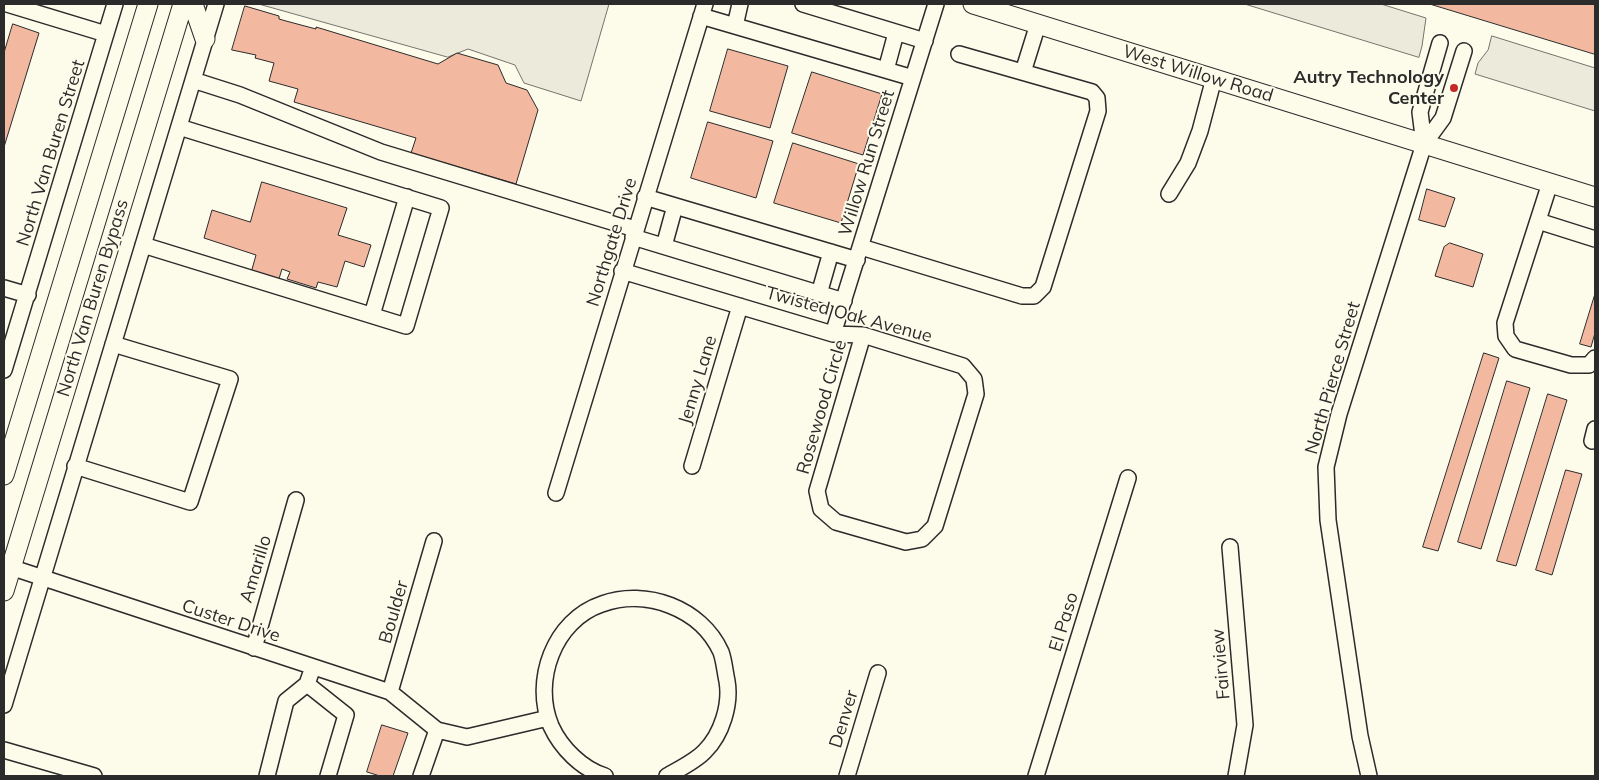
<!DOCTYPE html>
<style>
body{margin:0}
#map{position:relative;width:1599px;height:780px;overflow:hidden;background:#fdfbea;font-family:Mulish,sans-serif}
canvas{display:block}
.frame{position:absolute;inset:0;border:5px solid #2b2b2b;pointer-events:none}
</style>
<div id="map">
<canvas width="1599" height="780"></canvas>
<div class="frame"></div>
</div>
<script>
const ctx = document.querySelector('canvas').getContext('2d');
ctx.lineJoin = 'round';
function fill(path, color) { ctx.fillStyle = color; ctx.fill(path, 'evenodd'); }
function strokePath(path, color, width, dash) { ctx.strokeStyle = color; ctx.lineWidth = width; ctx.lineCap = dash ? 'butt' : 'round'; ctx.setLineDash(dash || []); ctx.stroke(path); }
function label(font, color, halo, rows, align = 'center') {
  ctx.font = font + ' Mulish,sans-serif'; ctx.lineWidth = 4; ctx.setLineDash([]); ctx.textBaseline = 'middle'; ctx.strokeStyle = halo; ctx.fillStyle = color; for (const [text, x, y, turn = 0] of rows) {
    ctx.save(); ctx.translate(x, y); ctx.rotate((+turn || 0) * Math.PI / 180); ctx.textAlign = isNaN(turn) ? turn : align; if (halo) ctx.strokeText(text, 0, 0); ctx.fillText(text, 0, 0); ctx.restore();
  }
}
const parking = new Path2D(`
 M259,4H609L581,101L524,83L515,65L468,49L448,57Z
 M1245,4H1381L1426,18L1422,46L1419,57Z
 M1492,36L1595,68V111L1475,74L1478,63L1488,50Z`);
fill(parking, '#eceadb');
strokePath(parking, '#74746e', 1);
const building = new Path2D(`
 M1430,4H1595V54Z
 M245,6L279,16V19L286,21L316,29V27L438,64L457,53L498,65L506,83L527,90L538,110L516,184L411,153L416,138L294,102L298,89L269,81L274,63L255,58L256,55L232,50Z
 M13,24L39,33L4,147V53Z
 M728,49L788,66L770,128L710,111Z
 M812,72L882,94L863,155L792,133Z
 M708,122L773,141L756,198L691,178Z
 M793,143L859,164L841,223L774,203Z
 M262,182L347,208L338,235L371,245L364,267L345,261L337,287L318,282L316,288L287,279L290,272L282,269L278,282L251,273L256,255L204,238L212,210L250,222Z
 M1427,189L1455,198L1445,227L1419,220Z
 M1450,243L1483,254L1473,287L1435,276L1444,247Z
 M1595,294V333L1591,347L1580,344Z
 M1484,353L1499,358L1438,551L1423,547Z
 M1507,381L1530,388L1481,549L1458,542Z
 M1548,394L1567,400L1516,566L1497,561Z
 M1566,470L1582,474L1552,575L1536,570Z
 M382,725L408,733L393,776H380L367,772Z`);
fill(building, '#f2b8a0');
strokePath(building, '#2b2b2b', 1);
const minor = new Path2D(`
 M7,4L106,34
 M803,4L925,41
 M701,16L913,78
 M735,26L740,4
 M886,70L896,33
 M1023,72L1038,24
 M193,80L240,95L381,152L635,229
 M1424,144L1420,112L1440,43
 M1550,183L1505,323L1506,336L1515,349L1571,365H1589L1595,358
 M1169,194L1188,163L1200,131L1214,78
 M645,197L857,260
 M1538,221L1595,239
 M633,237L844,301
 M143,245L406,326L441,208L179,127
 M664,246L675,206
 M861,247L1022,296H1034L1043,287L1098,111L1097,98L1092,92L959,54
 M622,271L833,334L863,335L963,366L974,379L976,394L935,526L922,539L906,542L836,522L821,509L817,491L863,335
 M4,288L28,295
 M819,294L831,252
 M372,315L407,197
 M833,334L936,4
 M4,370L115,4
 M1592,441L1595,429
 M75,466L190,502L230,379L113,344
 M692,466L740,306
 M556,493L705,4
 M1230,547L1245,725L1236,776
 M4,565L390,692L437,730
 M254,648L296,500
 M307,684L346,715L328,776
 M390,692L434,541
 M4,705L216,4
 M4,750L94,776
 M267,776L286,701L307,684L313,667
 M421,776L437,730L467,737L548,718
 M605,776C582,769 561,748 551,726C532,681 554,620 602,604C646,588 701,608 721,652C724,660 725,672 727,681C731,704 722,734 705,751C696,761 679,769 667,776
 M847,776L878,673
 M1036,776L1128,478
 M1369,776L1360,736L1328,520L1326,467L1339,414L1424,144L1443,118L1464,51`);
const major = new Path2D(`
 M193,4L205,39
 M973,4L1595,197
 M4,475L148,4
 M4,591L183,4`);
strokePath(minor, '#2b2b2b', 18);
strokePath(major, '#2b2b2b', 21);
strokePath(minor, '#fdfbea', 15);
strokePath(major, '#fdfbea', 19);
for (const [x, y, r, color] of [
 [1454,88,5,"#c62828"]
]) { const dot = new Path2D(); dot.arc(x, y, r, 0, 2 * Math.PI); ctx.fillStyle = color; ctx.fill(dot); strokePath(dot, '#fdfbea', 2); }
label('18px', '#2b2b2b', '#fdfbea', [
 ["West Willow Road",1198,74,17],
 ["North Van Buren Street",51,153,-73],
 ["Willow Run Street",867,163,-73],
 ["Northgate Drive",612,242,-73],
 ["North Van Buren Bypass",93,298,-73],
 ["Twisted Oak Avenue",849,315,15],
 ["North Pierce Street",1333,378,-74],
 ["Jenny Lane",698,380,-73],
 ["Rosewood Circle",822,407,-74],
 ["Amarillo",256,569,-73],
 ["Boulder",394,612,-74],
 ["Custer Drive",231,621,18],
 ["El Paso",1064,622,-73],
 ["Fairview",1221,664,-95],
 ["Denver",844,719,-73]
]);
label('bold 18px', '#2b2b2b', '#fdfbea', [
 ["Autry Technology",1444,78],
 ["Center",1444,99]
], 'right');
</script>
